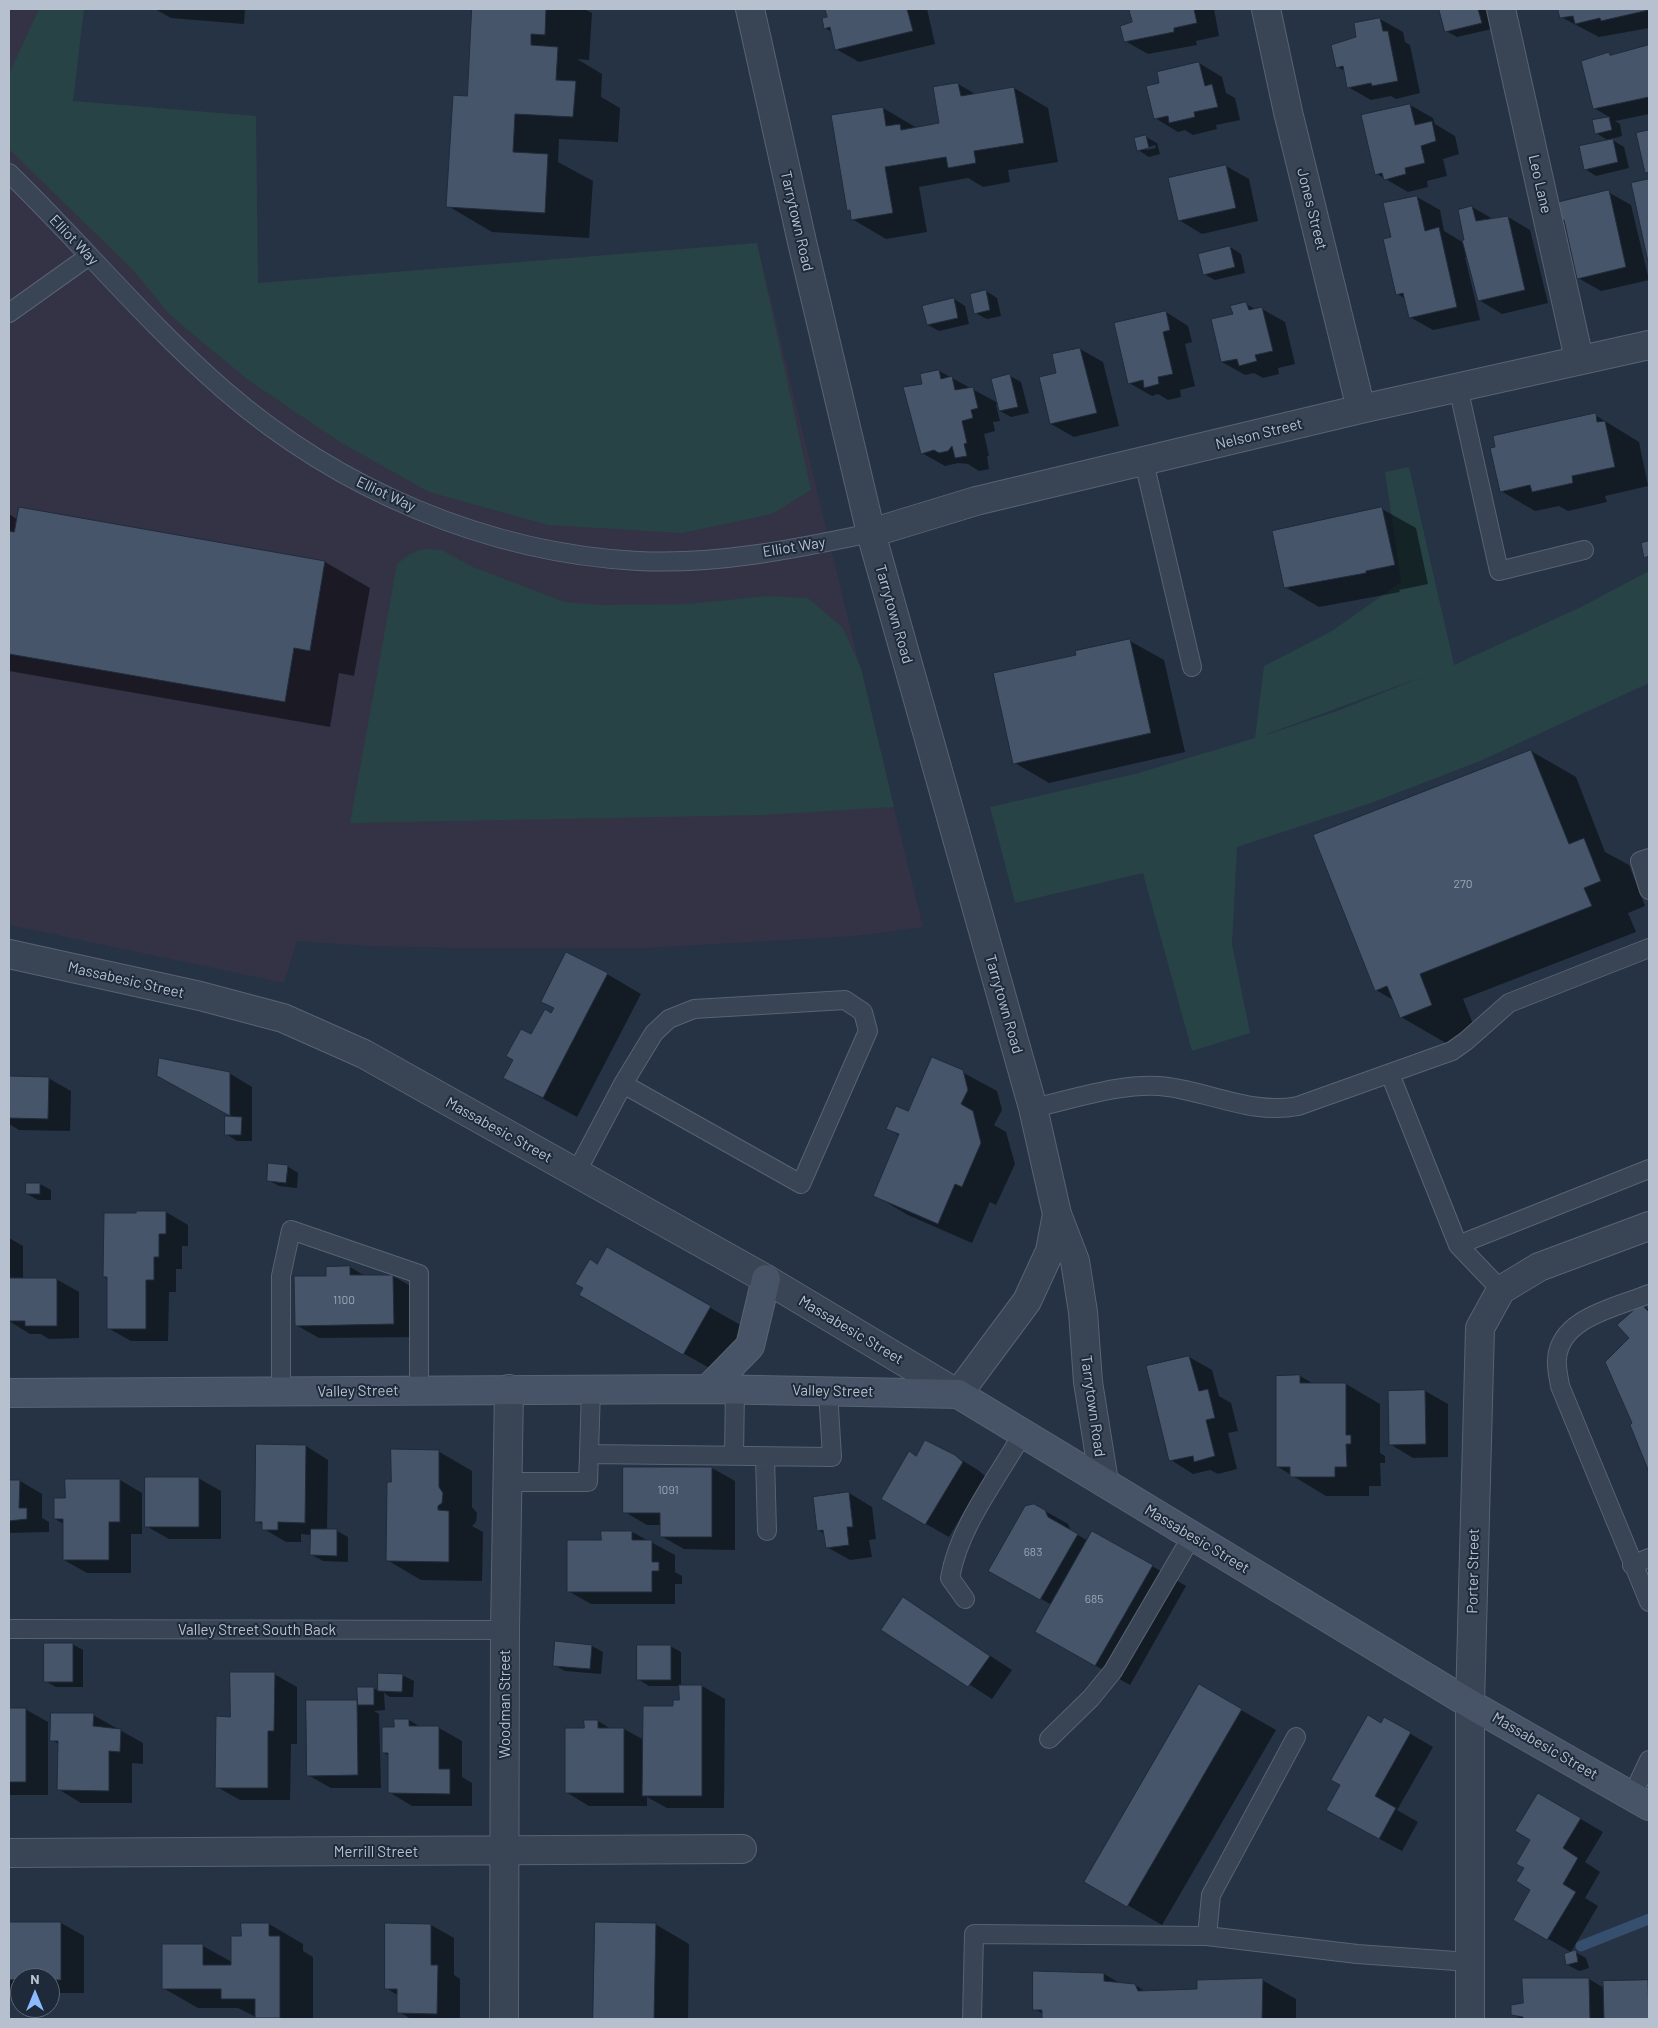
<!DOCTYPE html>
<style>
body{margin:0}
#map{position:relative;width:1658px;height:2028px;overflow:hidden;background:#253345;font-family:Barlow,sans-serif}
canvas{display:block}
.frame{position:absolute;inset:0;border:10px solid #b7c0ce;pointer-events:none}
.north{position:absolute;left:10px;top:1968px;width:50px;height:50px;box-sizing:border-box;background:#1e2a3a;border:1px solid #5b6675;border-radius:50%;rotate:0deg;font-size:14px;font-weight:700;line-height:20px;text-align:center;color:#b7c0ce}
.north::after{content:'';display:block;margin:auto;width:18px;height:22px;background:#8bbaff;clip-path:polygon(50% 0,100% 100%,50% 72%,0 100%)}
</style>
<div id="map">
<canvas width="1658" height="2028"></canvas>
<div class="frame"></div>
<div class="north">N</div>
</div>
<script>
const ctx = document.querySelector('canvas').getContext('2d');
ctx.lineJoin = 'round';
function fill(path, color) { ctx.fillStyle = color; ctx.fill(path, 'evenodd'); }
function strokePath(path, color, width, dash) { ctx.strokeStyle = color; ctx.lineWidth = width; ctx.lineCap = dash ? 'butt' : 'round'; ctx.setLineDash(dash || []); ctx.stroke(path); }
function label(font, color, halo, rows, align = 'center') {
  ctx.font = font + ' Barlow,sans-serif'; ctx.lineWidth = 4; ctx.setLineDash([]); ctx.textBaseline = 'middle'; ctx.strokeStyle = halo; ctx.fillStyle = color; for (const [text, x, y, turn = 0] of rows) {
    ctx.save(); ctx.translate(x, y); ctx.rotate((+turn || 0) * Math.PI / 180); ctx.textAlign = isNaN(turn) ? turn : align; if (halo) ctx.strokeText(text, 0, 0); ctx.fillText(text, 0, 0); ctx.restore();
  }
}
fill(new Path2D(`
 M9,9H84L73,101L256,116L258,283L757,243L923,927L856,936L646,948H461L366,946L297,941L284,983L9,925Z`), '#343245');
fill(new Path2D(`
 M39,9H84L73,101L256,116L258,283L757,243L811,490L772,514L682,533L548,525L429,492L340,442L248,380L170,315L134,271L9,149V74Z
 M1409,467L1454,665L1581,607L1649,571V683L1480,761L1371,803L1237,847L1232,944L1250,1033L1192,1051L1143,873L1015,903L990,807L1135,774L1255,738L1264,666L1332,631L1401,582L1385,472ZM1422,677L1337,711L1266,735L1267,734Z
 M423,549L442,550L473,567L565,602L598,605L688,604L767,596L808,598L843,628L861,668L894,807L765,815L350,823L397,564L410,554Z`), '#274346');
fill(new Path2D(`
 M155,9H245L244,24L171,18Z
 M473,9H584L592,13L589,60L577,59L602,74L601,97L620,108L618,142L559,139L558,162L593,181L589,238L492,232L448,206L468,98Z
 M827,9H927L935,44L859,62L836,49L832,32L825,28L829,18Z
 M1130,9H1216H1214L1219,36L1196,41L1197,45L1148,54L1125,41L1134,23Z
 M1440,9H1487L1492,29L1457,37L1446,31Z
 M1559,9H1649V28L1599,37L1561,17Z
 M1380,19L1403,32L1405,42L1410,45L1420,93L1396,99L1391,96L1371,100L1348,87L1345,71L1337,67L1358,38L1355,24Z
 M1649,47V114L1615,121L1620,124L1622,136L1611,139L1624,147L1629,168L1596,176L1585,169L1609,141L1596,133L1593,121L1611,118L1594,108L1609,54L1612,55Z
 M1199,63L1222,77L1226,93L1235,98L1240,120L1216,125L1217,129L1193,135L1185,130L1178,132L1155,118L1161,84Z
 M958,84L977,95L1014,88L1048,108L1058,162L1008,170L1010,182L983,187L968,178L919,187L927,232L886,239L852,219L851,211L849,210L883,108L917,128L941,124L935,88Z
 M1410,105L1433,118L1435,124L1455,136L1459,154L1443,159L1447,176L1427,181L1428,187L1408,192L1377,174L1362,116Z
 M1146,137L1157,143L1160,154L1149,157L1138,150ZM1155,145L1156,148L1146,150V148Z
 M1226,166L1249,179L1258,221L1202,234L1179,220Z
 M1649,181V261L1632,184Z
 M1608,192L1631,205L1649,280L1601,291L1578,278L1566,223L1561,220Z
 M1417,197L1440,210L1444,231L1464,243L1472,207L1493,219L1508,217L1530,230L1548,303L1502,314L1479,300L1468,257H1465L1480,320L1433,330L1410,317L1406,299L1397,294L1393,238Z
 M1230,247L1241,254L1245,273L1215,280L1204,274Z
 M986,291L997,298L1001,316L987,319L975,313Z
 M954,299L965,306L969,324L939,331L928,325Z
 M1246,304L1257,310L1262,309L1285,322L1295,364L1278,368L1279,374L1263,378L1254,373L1245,375L1222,362L1234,315Z
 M1166,312L1188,326L1192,342L1185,344L1195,386L1180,390L1181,397L1168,400L1158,394L1152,396L1129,383Z
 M1080,349L1103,362L1119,426L1074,437L1051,424L1058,374Z
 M939,371L998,403L1010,376L1021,382L1029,413L1011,417L1000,411L998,404L996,405L1000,421L993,422L995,431L984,434L989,456H987L989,469L979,471L968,464L958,463L945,466L922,453L923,385Z
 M1595,415L1639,442L1648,486L1605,496L1607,502L1568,511L1559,506L1535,511L1501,491Z
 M20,508L325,562L370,588L354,676L339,673L330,727L9,671V514L18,520Z
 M1382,509L1416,528L1428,584L1399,590L1400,592L1319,607L1285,587Z
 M1130,641L1164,660L1185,752L1049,783L1015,763L1077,656Z
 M1531,751L1576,777L1605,852L1629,865L1645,906L1628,913L1636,932L1463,999L1476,1031L1446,1043L1401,1017L1395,1001L1376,990Z
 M607,974L641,994L577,1117L505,1078L514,1059L552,1014Z
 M962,1072L997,1091L1002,1110L994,1125L1006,1132L1015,1164L996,1205L990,1202L972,1243L908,1215L874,1195L900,1136L888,1129Z
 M229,1073L252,1087V1141H237L226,1134L236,1118L181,1089Z
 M9,1077L48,1078L71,1091L70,1131L19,1130L9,1124Z
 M287,1166L298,1173L297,1188L279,1186L268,1180Z
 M27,1184H40L51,1190V1200H38L27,1194Z
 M166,1212L188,1225V1246H182V1269H176V1292H169L168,1341H131L108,1328V1279L104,1277Z
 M9,1238L23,1246V1279H56L79,1292V1338L49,1339L41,1334H30L9,1321Z
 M607,1249L744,1327L718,1373L581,1295Z
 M350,1267L365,1276H393L416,1289L417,1337L319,1338L296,1325L328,1277Z
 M1642,1305L1649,1310V1469L1632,1426L1634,1424L1630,1338Z
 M1189,1357L1212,1370L1219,1396L1231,1403L1238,1431L1228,1433L1237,1469L1218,1474L1210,1470L1193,1474L1171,1460Z
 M1300,1376L1314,1384H1346L1380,1404V1453L1385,1456V1463H1380L1381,1486H1369V1496H1326L1278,1467L1277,1377Z
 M1425,1391L1448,1404V1457L1413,1458L1390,1444L1389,1392Z
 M306,1446L328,1460L327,1530L337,1531L348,1537V1562L323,1561L312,1555V1535L301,1534V1542H286L264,1529V1525L256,1521Z
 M438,1451L472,1471V1507L477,1513L476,1522L472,1526L483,1532L482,1581L421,1580L387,1560L392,1484Z
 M955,1456L978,1470L985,1476L949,1537L882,1499L917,1457Z
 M625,1468H712L735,1481V1550L684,1549L661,1536V1525H647L625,1512Z
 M198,1478L221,1491V1539H169L146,1526Z
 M120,1480L142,1493V1534H131V1573H87L64,1560V1524L55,1519L66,1499Z
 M9,1481H20L42,1494V1518L49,1522V1532L9,1533Z
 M849,1493L872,1507L876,1539L869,1540L872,1557L850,1560L827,1547L825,1534L818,1530Z
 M1045,1511L1068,1524L1071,1531L1088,1541L1152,1566L1186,1586L1130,1685L1070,1651L1052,1605L990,1570Z
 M602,1532H632L675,1555V1572L682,1576V1584H675V1604H591L568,1591L602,1541Z
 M903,1599L1012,1670L992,1699L883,1629Z
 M556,1643L592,1646L603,1652L601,1674L565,1671L554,1665Z
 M72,1644L83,1650V1687H56L45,1681Z
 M670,1646L681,1652V1686H702L725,1699L724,1808H667L647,1797V1806H589L566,1792L585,1729L598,1721L611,1729H624L644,1740L680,1702V1686H649L638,1679Z
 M274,1674L297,1687V1744H291L290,1800H240L217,1787L231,1718Z
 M379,1674L402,1675L414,1681L413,1697H390L384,1693L385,1710L374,1711L379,1714L381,1788H331L308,1775L357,1701L359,1702L373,1688L379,1691Z
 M1199,1686L1276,1730L1162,1925L1086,1881Z
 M9,1709H25L48,1722V1795H9Z
 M93,1715L143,1743V1764L132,1763V1803H81L58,1789L59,1744L52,1740Z
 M1385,1719L1433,1747L1397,1810L1418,1822L1402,1851L1350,1823L1342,1784Z
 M409,1720L422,1728H439L462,1741V1777L472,1783V1806H412L389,1792V1756L383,1752L395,1728Z
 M1538,1794L1603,1832L1585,1862L1600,1872L1585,1898L1598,1906L1571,1952L1514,1919L1532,1889L1525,1868L1532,1840Z
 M9,1923H61L84,1936V1993H50V1978H20V1993L9,1990Z
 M596,1923L655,1924L689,1944L688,2019H595Z
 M269,1924L303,1944V1951L313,1957V2019H260L238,2008H198L163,1988L203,1946L232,1962L243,1937Z
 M386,1924L431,1925L454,1938V1975L460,1979V2019H411L399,2012V1996L386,1988Z
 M1575,1952L1586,1958L1589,1968L1579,1971L1568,1965Z
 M1104,1974L1121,1984L1135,1985L1148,1993H1162V1990H1198L1262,1980L1296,1999V2019H1043V2014L1035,2009Z
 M1589,1979L1604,1988L1649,1982V2019H1521L1513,2014L1524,2004Z`), '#0007');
strokePath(new Path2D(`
 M1581,1946L1649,1919`), '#374f6e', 11);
const building = new Path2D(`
 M472,9H546L545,35L531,34V45L558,47L556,80L576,81L573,117L515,114L513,152L548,154L545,213L446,207L453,95L467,96Z
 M825,9H907L913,31L835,50L830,27L824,29L822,18L827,17Z
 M1129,9H1194L1197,23L1174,28V32L1124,42L1120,26L1132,22Z
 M1439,9H1478L1482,23L1445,32Z
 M1558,9H1649V10L1601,21L1600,18L1575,24L1573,16L1560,18Z
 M1380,18L1383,31H1388L1398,81L1372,86L1371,83L1347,88L1343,66L1336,68L1331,45L1356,37L1354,23Z
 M1649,45V97L1593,109L1581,61L1609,52L1610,55Z
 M1199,62L1205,86L1212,84L1218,107L1194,112L1195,117L1169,123L1168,116L1154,119L1146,86L1159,83L1157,72Z
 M958,83L961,96L1014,87L1024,143L974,151L976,163L948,168L946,157L885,167L893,213L851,220L850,210L847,211L831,115L883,107L886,126L900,124L901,130L939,123L933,87Z
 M1410,104L1415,125L1432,121L1436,141L1421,146L1425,163L1405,168L1406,174L1384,180L1382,173L1375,175L1361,115Z
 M1609,117L1612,130L1595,134L1592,120Z
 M1649,130V172L1645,173L1636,133Z
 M1146,135L1149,148L1137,151L1134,138Z
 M1613,139L1618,162L1584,170L1579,146Z
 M1226,165L1236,208L1178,221L1168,178Z
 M1649,179V262H1648L1631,183Z
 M1609,190L1626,267L1577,279L1564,220L1560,221L1555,203Z
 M1417,196L1425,231L1439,227L1457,307L1409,318L1403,293L1396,295L1383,239L1391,237L1383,203Z
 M1472,206L1476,221L1508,216L1525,290L1478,301L1462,240H1464L1458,210Z
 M1230,246L1235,267L1203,275L1198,254Z
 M986,290L990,310L974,314L970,294Z
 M954,298L958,318L927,325L922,306Z
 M1246,302L1249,310L1262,307L1273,351L1255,355L1257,361L1239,366L1237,359L1221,362L1211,319L1233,314L1230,306Z
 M1166,311L1170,330L1163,332L1173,374L1158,377L1159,384L1144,388L1143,380L1128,384L1114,323Z
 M1080,348L1097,413L1050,424L1039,377L1056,373L1052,354Z
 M939,370L941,379L952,376L955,390L973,387L978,408L971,410L973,418L962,421L967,443L964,444L967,456L955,458L952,446L948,451L939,453L934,450L921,454L903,387L922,384L920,374Z
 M1010,374L1018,407L999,411L991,379Z
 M1596,413L1597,422L1605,421L1615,467L1572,476L1573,483L1532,492L1530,485L1500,492L1490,448L1495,447L1493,436Z
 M19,507L325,561L310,651L294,648L285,702L9,654V531L14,532Z
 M1382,507L1395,565L1366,571V573L1284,588L1272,531Z
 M1649,541V556L1644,558L1641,543Z
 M1130,639L1151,733L1013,764L993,673L1076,655L1075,651Z
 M1531,750L1569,844L1584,838L1601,881L1584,888L1592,906L1420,974L1432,1005L1400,1018L1387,986L1375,991L1313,835Z
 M566,952L608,973L543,1098L503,1078L513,1060L506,1056L521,1029L531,1034L545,1009L551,1013L554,1008L541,1002Z
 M932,1057L963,1070L968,1090L961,1104L973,1111L981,1143L962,1187L955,1184L938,1224L873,1196L899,1134L886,1129L896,1106L908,1111Z
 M159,1058L230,1072V1116L157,1076Z
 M9,1076L49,1077L48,1119L9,1118Z
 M225,1116L242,1117L241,1135H225Z
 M268,1163L288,1165L286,1183L267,1181Z
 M26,1183H40V1194H26Z
 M136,1211H166V1234H159V1257H154V1280H146V1329H107V1277H103L104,1213H136Z
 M607,1247L711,1306L683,1355L579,1295L583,1288L575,1284L590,1259L597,1264Z
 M350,1266V1275H393L394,1324L295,1326L294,1276H326V1267Z
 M9,1278H57V1326H25V1321H9Z
 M1641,1304L1649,1312V1472L1630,1425L1632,1423L1605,1362L1629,1338L1617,1325Z
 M1189,1356L1199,1391L1208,1389L1215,1418L1206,1420L1215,1456L1194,1462L1193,1456L1169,1461L1146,1366Z
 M1300,1375V1383H1346V1435H1351V1444H1346L1347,1467H1335V1477H1290V1467H1276V1376Z
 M1425,1390L1426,1444L1389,1445L1388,1391Z
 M925,1440L955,1455L963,1462L925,1525L881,1499L909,1451L916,1456Z
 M256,1444L306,1445L305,1523L278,1522V1530H262V1522H255Z
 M391,1449L439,1450V1487L443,1493L442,1503L438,1506V1510L449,1511V1562L386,1561L387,1482H391Z
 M623,1467H712V1537H660V1513H623Z
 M145,1477H199V1527H145Z
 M65,1479H120V1522H109V1560H63V1519H54V1498H65Z
 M9,1480H20L19,1508H27V1519L9,1521Z
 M849,1492L853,1527H847L849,1545L826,1548L823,1530L817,1531L813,1497Z
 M1034,1504L1045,1510L1048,1517L1078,1534L1040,1600L988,1571L1025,1506Z
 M311,1529H337V1556L310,1555Z
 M601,1531H632V1540H652V1562H659V1571H652V1592H567V1540H601Z
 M1092,1531L1153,1565L1095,1666L1035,1632Z
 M903,1597L990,1656L968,1687L881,1630Z
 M555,1641L592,1645L590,1669L553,1666Z
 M44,1643H73V1682H44Z
 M637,1645H671V1680H637Z
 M230,1672H275L274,1731H268V1788H215L216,1716L230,1717Z
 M378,1673L403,1674L402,1692L378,1691Z
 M1199,1684L1242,1709L1127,1907L1084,1882Z
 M679,1685H702V1796H642L643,1706H673V1700H679Z
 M357,1687H374V1705H358Z
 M306,1700H357L358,1775L307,1776Z
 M9,1708H26V1782H9Z
 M51,1713H94L93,1726L121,1729L120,1752L109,1751V1791L57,1790L58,1741H50Z
 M1368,1715L1381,1723L1384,1717L1411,1732L1375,1796L1396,1808L1379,1839L1326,1810L1340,1785L1331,1780Z
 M394,1719H409V1726H439V1769H450V1794L388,1793V1753H382V1727H394Z
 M584,1720H598V1728H624V1793H565V1728H584Z
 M1538,1793L1581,1818L1563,1848L1578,1858L1563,1884L1576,1892L1547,1940L1513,1920L1530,1890L1516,1881L1524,1868L1516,1864L1530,1840L1515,1831Z
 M9,1922H61V1980H50V1978L9,1980Z
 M595,1922L656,1923L654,2019H593Z
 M241,1923H269V1936H280V2018H255V1999H221V1989H162V1944H203V1965H231V1936H241Z
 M385,1923L431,1924V1965H438L437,2014L397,2013V1989H385Z
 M1576,1950L1578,1962L1566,1965L1564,1954Z
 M1033,1971L1104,1973V1981L1135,1984L1138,1991L1197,1989V1980L1263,1978L1262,2019H1042V2010H1033Z
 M1522,1978H1589L1590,2019H1523V2017L1511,2015V2005L1523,2003Z
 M1648,1980L1649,2019H1604L1603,1981Z`);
fill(building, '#46556a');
strokePath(building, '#202c3c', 1);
const service = new Path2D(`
 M9,173C82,244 147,323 224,390C338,489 487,553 638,561C716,565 795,549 871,533
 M9,313L89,256
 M1458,387L1499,571L1584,550
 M1144,462L1192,667
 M1649,858L1640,861L1649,890
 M1390,1074L1458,1245L1649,1169
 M1033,1108C1074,1099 1126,1081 1168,1087C1212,1093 1253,1115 1298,1106L1452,1051L1466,1041L1509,1003L1649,948
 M576,1173L623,1084L654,1033L669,1019L694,1009L845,1000L863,1012L868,1031L801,1184L623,1084
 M1458,1245L1501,1290
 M1649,1294C1618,1307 1560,1317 1557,1359C1556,1368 1559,1378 1560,1386L1649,1602
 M281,1391V1276L291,1230L419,1274V1390
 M589,1454L591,1389
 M734,1456L735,1390
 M765,1457L767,1531
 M508,1482H588L589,1454L832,1457L828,1391
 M1632,1565L1649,1558
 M965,1599L950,1578C959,1526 997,1479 1023,1433
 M9,1629L505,1630
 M1049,1739L1091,1698L1113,1671L1192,1536
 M1632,1796L1649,1760
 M1207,1936L1211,1895L1296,1737
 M972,2019L974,1934L1207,1936L1357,1954L1470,1962`);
const minor = new Path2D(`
 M750,9L802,242L871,533L1033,1108L1057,1214L1075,1261L1083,1312L1088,1382L1104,1482
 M1266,9L1288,112L1361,409
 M1501,9L1579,359
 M871,533L976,501L1361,409L1649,345
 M9,954L200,996L283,1018L364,1054L766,1279L958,1394L1027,1301L1050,1251L1057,1214
 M9,1853L742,1849
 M504,2019L505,1630L509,1389
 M1470,2019V1704L1480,1328L1501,1290L1539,1267L1649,1226`);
const secondary = new Path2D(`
 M708,1389L750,1346L766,1279
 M9,1393L708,1389L958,1394L1470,1704L1649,1806`);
strokePath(service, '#586372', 20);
strokePath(minor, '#586372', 30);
strokePath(secondary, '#586372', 30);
strokePath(service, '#394555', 18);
strokePath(minor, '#394555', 28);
strokePath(secondary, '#475468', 28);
label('12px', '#9ba5b5', null, [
 ["270",1463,884],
 ["1100",344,1300],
 ["1091",668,1490],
 ["683",1033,1552],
 ["685",1094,1599]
]);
label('15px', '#b7c0ce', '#1e2a3a', [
 ["Leo Lane",1540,184,77],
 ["Jones Street",1312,209,76],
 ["Tarrytown Road",797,221,77],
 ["Elliot Way",74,240,46],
 ["Nelson Street",1259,434,-14],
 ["Elliot Way",386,494,25],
 ["Elliot Way",794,547,-9],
 ["Tarrytown Road",894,614,74],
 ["Massabesic Street",126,980,13],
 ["Tarrytown Road",1004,1004,74],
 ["Massabesic Street",499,1130,29],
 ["Massabesic Street",851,1330,31],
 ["Valley Street",358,1391,-1],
 ["Valley Street",833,1391,1],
 ["Tarrytown Road",1093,1406,82],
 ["Massabesic Street",1197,1539,31],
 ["Porter Street",1473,1571,-89],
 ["Valley Street South Back",257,1630],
 ["Woodman Street",505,1704,-90],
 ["Massabesic Street",1545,1746,30],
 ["Merrill Street",376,1852]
]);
</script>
